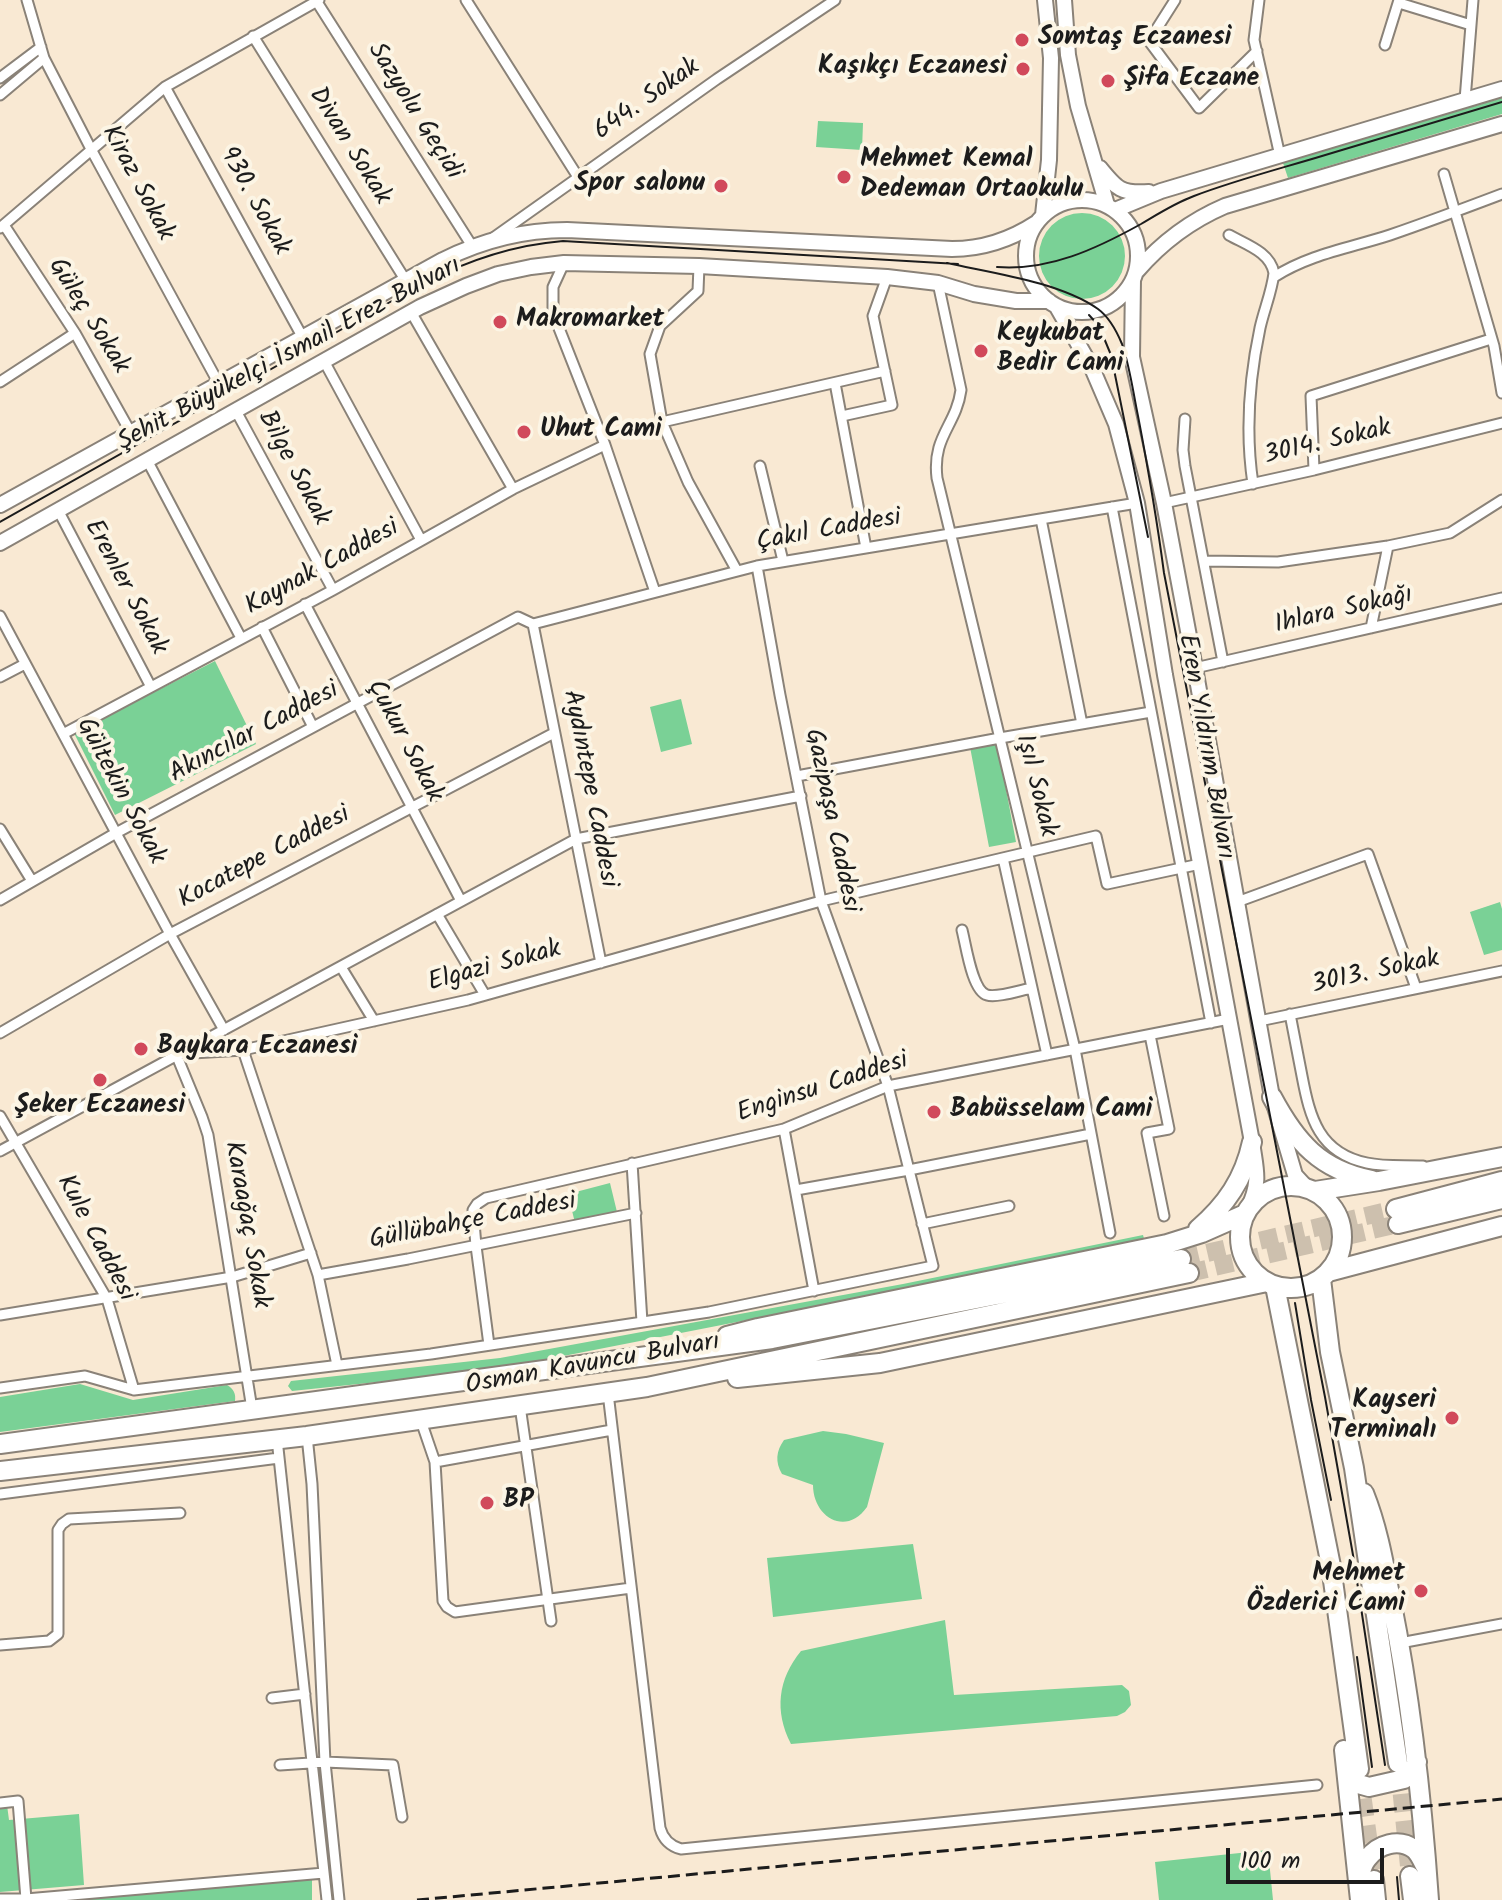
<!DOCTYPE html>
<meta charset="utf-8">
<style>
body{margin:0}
#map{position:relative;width:1502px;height:1900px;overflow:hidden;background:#f9e9d3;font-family:Kalam,sans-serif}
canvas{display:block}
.scale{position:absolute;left:1226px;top:1848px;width:158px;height:36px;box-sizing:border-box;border:4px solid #1c1c1c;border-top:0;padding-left:10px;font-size:24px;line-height:28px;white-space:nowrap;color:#1c1c1c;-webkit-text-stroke:6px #fcf5e5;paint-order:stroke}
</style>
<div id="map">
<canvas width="1502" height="1900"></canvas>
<div class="scale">100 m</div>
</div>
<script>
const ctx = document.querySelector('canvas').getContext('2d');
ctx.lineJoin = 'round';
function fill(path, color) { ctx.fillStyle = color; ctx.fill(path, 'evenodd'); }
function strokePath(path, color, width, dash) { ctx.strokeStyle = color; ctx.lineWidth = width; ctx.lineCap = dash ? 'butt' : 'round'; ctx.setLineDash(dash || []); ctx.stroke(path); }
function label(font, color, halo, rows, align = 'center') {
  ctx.font = font + ' Kalam,sans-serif'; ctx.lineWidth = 8; ctx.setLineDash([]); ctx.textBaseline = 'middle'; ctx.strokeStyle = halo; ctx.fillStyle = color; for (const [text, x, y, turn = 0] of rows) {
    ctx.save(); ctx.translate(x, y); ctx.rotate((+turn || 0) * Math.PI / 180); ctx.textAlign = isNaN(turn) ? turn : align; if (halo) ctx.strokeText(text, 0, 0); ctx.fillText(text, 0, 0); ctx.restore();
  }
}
fill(new Path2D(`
 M1502,98V114L1288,178L1283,163Z
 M818,121L863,123L862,150L816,147Z
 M1039 256a43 43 0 1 1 86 0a43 43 0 1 1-86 0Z
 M215,661L256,744L115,815L74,733Z
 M681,699L692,744L661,752L650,707Z
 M997,742L1016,842L989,847L970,747Z
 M1500,902L1502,909V950L1484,955L1470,912Z
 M610,1183L617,1212L575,1223L568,1194Z
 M1143,1235L1145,1242L492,1370L292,1391L288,1386L291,1381L500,1358L903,1284Z
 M80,1384L133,1400L227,1385C234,1389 236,1394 235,1401L0,1432V1397Z
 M823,1431L846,1434L884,1443L867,1507C846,1537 813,1517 813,1485L782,1474C775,1462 776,1451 784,1440Z
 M913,1544L922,1599L773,1617L767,1558Z
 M945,1620L954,1695L1122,1685L1129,1691L1131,1705L1125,1712L1117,1716L791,1744C774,1711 778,1679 801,1651Z
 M0,1805H7L9,1820L79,1814L84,1885L0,1892Z
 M1268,1850L1273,1900H1159L1155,1862Z
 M312,1879V1900H47Z`), '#7ad196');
strokePath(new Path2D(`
 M1181,1259L1396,1209
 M1189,1273L1398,1224
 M1399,1767L1410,1876
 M1359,1772L1374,1880`), '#cdc0ae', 18, [18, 9]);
const street = new Path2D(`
 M27,0L44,58L92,151L219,384
 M466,0L578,177
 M1175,0L1149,41L1199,108L1257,51
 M1259,0L1254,40L1280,156
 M317,2L472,246
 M1399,3L1471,25
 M253,36L406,281
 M1385,45L1399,0
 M0,78L41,47
 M165,87L303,338
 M0,95L44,58
 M1465,100L1473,0
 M1444,174L1494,346L1502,393
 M4,225L75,333L131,433
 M0,228L165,87L319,0
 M1229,235C1247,245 1270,252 1274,273C1272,291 1264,310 1260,328C1249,380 1245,431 1253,484
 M493,238L717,79L835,0
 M564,263L553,287V313L605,445L655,592
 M699,266L698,291L660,326L650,354L662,422L688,482L737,571
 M1274,277C1310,254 1350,248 1390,235C1428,222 1465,208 1502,194
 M938,283L961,390C956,426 932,436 937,478L1075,1049L1110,1233
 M411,312L513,489
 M324,361L421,540
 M0,382L75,333
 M835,383L866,548
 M236,411L333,590
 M842,416L892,405L873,316L887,277
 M1185,419L1183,450L1185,466L1223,662
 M662,422L885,371
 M147,460L241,638
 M760,466L783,561
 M1314,470L1311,396L1491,339
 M1164,503L1314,470L1502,423
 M1112,507L1211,1023
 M58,510L151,687
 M1041,519L1082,724
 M1204,561L1278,562L1388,546L1450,533L1502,500
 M305,604L461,901
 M0,616L170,934L224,1030
 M533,624L757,566L1137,503
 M533,624L601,963
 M262,627L313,727
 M1371,628L1388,546
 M1195,668L1502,598
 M0,677L25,664
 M63,734L333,590L513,489L605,445
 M797,776L1000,738L1151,712
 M0,829L32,881
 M1003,858L1047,1055
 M0,900L116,833L518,617L533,624
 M1237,902L1368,854L1416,988
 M437,914L485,995
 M962,930C966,945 972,991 987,995C997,998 1021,990 1032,988
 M341,967L374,1021
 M1290,1014C1294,1035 1298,1055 1302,1076C1310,1118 1319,1153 1367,1163C1385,1167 1405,1165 1423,1166
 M1259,1021L1502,971
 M0,1033L170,934L554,733
 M1150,1035L1169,1129L1147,1133L1164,1216
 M243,1050L318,1275L337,1365
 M176,1054L243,1050L468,1000L821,901L1096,836L1107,884L1200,864
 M176,1054L202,1117L208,1135L252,1409
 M0,1116L107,1299L134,1390
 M784,1129L814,1291
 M0,1151L576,839L801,796
 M632,1163L642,1322
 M796,1190L909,1170L1091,1134
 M922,1224L1009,1206
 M318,1275L408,1259L636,1213
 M0,1315L232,1277L311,1253
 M489,1345L476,1246L473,1210L477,1204L486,1198L784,1129L888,1086L1229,1019
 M0,1388L85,1376L134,1390L431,1354L709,1312L933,1266L888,1086L821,901L780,695L757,566
 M608,1393L660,1828C663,1839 670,1846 681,1849L1317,1785
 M520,1406L551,1621
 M421,1421L435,1462L443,1601L447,1607L455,1612L631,1588
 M307,1436L312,1484L325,1762L339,1900
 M277,1439L327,1900
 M435,1462L612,1430
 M0,1494L279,1458
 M1400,1643L1502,1624
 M0,1645L49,1641L58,1634V1530L62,1524L69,1519L180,1513
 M272,1698L305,1694
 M280,1765L325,1762L393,1765L402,1817
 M0,1803L18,1801L26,1899
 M0,1899H26L324,1873`);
const primary = new Path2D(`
 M1064,0L1068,55L1078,106L1107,205
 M1100,168C1117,189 1121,194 1149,192
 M1026 256a56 56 0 1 1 112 0a56 56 0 1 1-112 0Z
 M1115,210L1161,191L1502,89
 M1043,215L1049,160L1051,58L1045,0
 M1137,271C1162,242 1190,221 1225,206L1502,124
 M1133,280L1132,357L1164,503L1195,668L1272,1097L1295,1175L1307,1188
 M1057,307L1092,368L1116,424L1137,503L1165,675L1252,1142C1256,1171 1261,1181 1248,1209
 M0,505L443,260C483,240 523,230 567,230L952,249C983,249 1010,240 1036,223
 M0,543L420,307L466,286L498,274L531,267L564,263L699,266L887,277L938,283L974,294L1016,301H1049`);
const highway = new Path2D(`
 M1272,1097C1296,1142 1320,1170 1372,1180
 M1240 1237a51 51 0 1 1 102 0a51 51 0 1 1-102 0Z
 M1315,1191L1379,1181L1502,1157
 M1396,1209L1502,1181
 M1398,1224L1502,1199
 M1198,1229C1226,1205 1244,1179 1252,1142
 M1328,1272L1502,1226
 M1321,1279L1330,1352L1354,1468L1398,1763
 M1275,1286L1331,1566L1359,1769
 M727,1336L758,1328L1167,1244L1202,1233L1245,1214
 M737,1378L880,1363L1267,1282
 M0,1444L772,1339L1181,1259
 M0,1471L307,1436L647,1387L1189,1273
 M1364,1493C1378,1528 1384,1564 1391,1600C1411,1699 1422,1799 1429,1900
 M1344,1750L1360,1900
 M1347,1772L1355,1783L1369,1787L1404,1779L1412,1773L1417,1762
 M1410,1876L1413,1900
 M1359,1877C1361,1871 1363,1864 1367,1859C1378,1844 1399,1838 1414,1849C1419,1853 1422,1860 1425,1866
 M1374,1880L1376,1900`);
strokePath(street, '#8a8278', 13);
strokePath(primary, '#8a8278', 18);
strokePath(highway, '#8a8278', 22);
strokePath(street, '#fff', 9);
strokePath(primary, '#fff', 14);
strokePath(highway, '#fff', 18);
strokePath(new Path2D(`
 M947,263C992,273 1060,282 1098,309C1109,317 1117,332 1122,344C1130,367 1133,392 1138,416C1148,468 1157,520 1164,573L1325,1397L1353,1555L1385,1765
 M997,267C1049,271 1096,249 1141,224C1158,214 1175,203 1194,196C1236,180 1279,169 1322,156C1382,138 1442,120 1502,102
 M1089,315L1099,326L1111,355L1148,537
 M0,522L422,284C466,261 513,245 563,241L958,264
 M1295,1303L1311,1400L1331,1500
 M1357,1657L1372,1767
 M1397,1877L1399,1900`), '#1c1c1c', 2);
strokePath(new Path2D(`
 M417,1900L1502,1799`), '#1c1c1c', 3, [12, 6]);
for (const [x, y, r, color] of [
 [1022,40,8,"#d1495b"],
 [1023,69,8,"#d1495b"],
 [1108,81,8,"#d1495b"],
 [844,177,8,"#d1495b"],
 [721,186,8,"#d1495b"],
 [500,322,8,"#d1495b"],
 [981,351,8,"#d1495b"],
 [524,432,8,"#d1495b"],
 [141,1049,8,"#d1495b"],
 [100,1080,8,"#d1495b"],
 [934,1112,8,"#d1495b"],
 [1452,1418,8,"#d1495b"],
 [487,1503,8,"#d1495b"],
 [1421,1591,8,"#d1495b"]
]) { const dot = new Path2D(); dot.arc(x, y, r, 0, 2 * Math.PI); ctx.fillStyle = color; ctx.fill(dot); strokePath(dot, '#fcf5e5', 3); }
label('bold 26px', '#1c1c1c', '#fcf5e5', [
 ["Somtaş Eczanesi",1038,40],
 ["Kaşıkçı Eczanesi",1007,69,"right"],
 ["Şifa Eczane",1124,81],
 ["Mehmet Kemal",860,162],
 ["Dedeman Ortaokulu",860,192],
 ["Spor salonu",705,186,"right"],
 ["Makromarket",516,322],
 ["Keykubat",997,336],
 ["Bedir Cami",997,366],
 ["Uhut Cami",540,432],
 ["Baykara Eczanesi",157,1049],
 ["Şeker Eczanesi",100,1108,"center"],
 ["Babüsselam Cami",950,1112],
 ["Kayseri",1436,1403,"right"],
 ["Terminalı",1436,1433,"right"],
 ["BP",503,1503],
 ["Mehmet",1405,1576,"right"],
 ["Özderici Cami",1405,1606,"right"]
], 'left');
label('26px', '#1c1c1c', '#fcf5e5', [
 ["644. Sokak",648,101,-35],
 ["Sazyolu Geçidi",413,112,58],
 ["Divan Sokak",348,147,58],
 ["Kiraz Sokak",136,184,62],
 ["930. Sokak",253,202,61],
 ["Güleç Sokak",87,317,58],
 ["Şehit Büyükelçi İsmail Erez Bulvarı",290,356,-28],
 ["3014. Sokak",1328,444,-13],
 ["Bilge Sokak",292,469,62],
 ["Çakıl Caddesi",829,532,-10],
 ["Kaynak Caddesi",323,569,-29],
 ["Erenler Sokak",124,588,62],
 ["Ihlara Sokağı",1344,612,-13],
 ["Akıncılar Caddesi",255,734,-28],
 ["Çukur Sokak",403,742,62],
 ["Eren Yıldırım Bulvarı",1204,747,80],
 ["Işıl Sokak",1034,786,76],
 ["Aydıntepe Caddesi",588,789,79],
 ["Gültekin Sokak",119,792,62],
 ["Gazipaşa Caddesi",830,821,78],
 ["Kocatepe Caddesi",265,859,-28],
 ["Elgazi Sokak",495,968,-15],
 ["3013. Sokak",1376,974,-12],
 ["Enginsu Caddesi",823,1089,-18],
 ["Güllübahçe Caddesi",473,1223,-11],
 ["Karaağaç Sokak",245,1225,80],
 ["Kule Caddesi",94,1239,62],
 ["Osman Kavuncu Bulvarı",593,1366,-10]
]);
</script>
